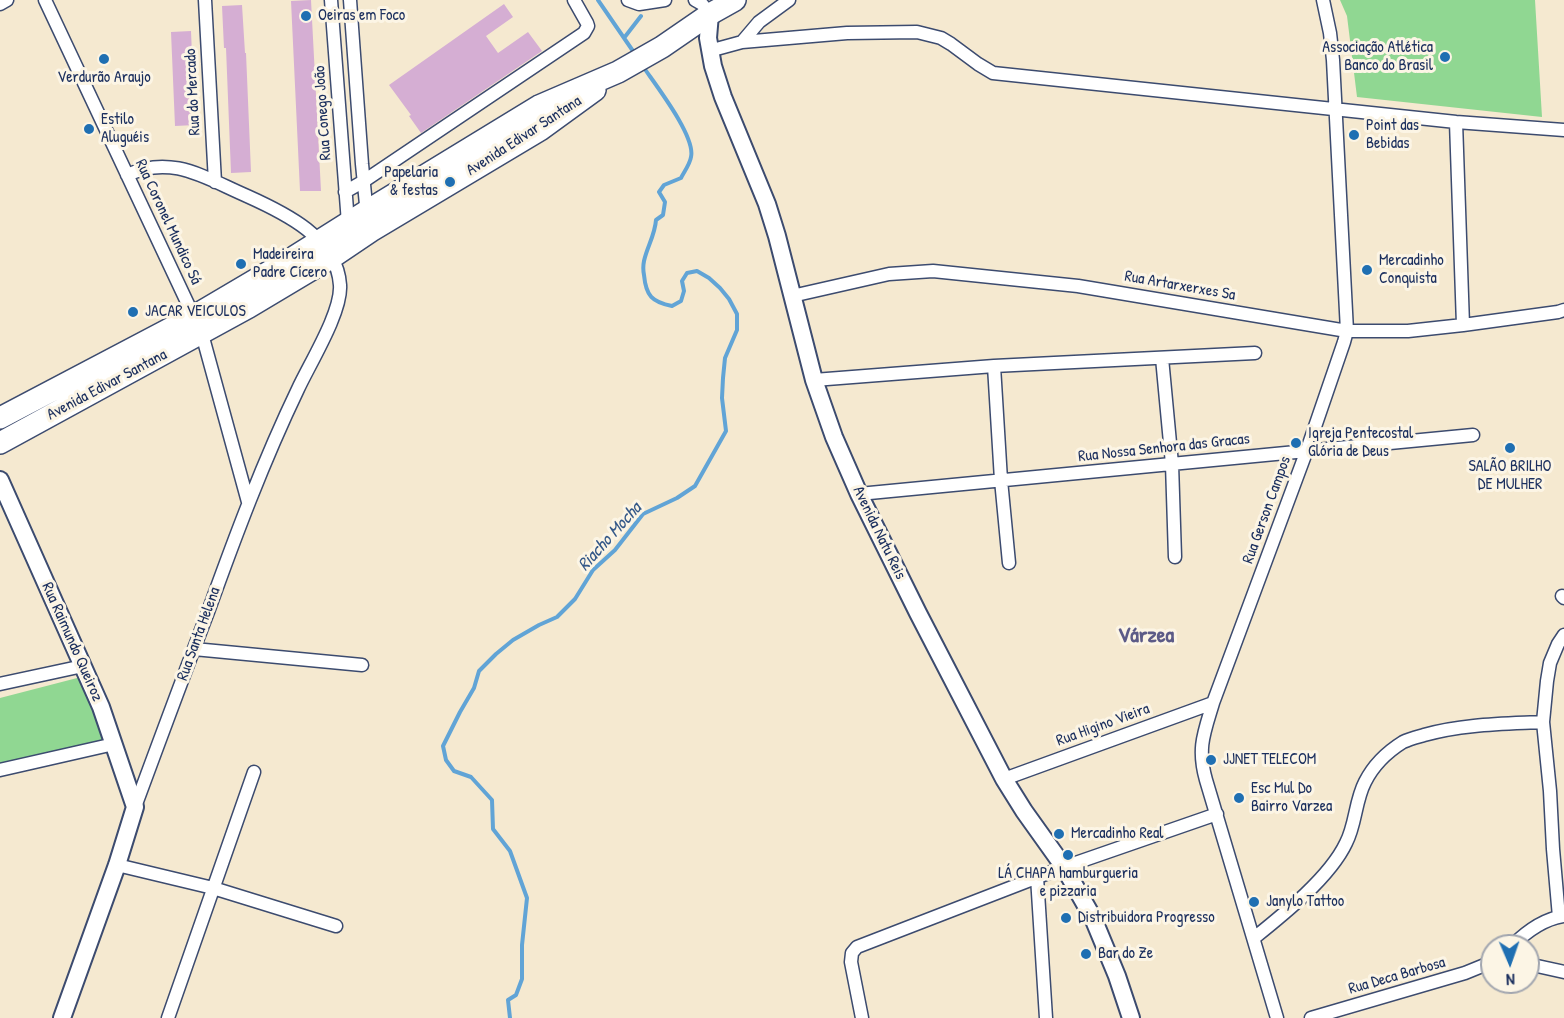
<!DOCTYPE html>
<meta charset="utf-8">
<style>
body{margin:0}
#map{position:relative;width:1564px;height:1018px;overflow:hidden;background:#f5e9d0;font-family:"Patrick Hand",sans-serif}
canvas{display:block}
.north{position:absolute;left:1480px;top:934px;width:60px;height:60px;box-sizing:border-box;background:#fcf5e5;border:2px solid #a2a6af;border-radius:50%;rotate:178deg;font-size:16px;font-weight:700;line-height:24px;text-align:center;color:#1b2f5e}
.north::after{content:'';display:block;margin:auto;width:21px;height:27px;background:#1f6fb2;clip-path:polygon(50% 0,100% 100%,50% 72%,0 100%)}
</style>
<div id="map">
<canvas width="1564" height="1018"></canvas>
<div class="north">N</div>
</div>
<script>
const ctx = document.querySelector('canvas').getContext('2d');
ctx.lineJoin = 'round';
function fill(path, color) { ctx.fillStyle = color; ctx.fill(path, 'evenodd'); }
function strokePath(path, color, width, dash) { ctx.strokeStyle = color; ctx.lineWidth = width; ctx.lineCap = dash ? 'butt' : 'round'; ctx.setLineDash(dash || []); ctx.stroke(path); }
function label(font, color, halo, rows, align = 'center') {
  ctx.font = font + ' "Patrick Hand",sans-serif'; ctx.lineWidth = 6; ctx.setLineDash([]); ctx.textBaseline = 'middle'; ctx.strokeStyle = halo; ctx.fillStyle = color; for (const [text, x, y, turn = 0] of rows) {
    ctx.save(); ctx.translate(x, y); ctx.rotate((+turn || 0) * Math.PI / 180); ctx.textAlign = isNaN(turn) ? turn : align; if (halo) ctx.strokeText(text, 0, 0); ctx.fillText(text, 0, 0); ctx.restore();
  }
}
fill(new Path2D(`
 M1340,0H1535L1542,117L1357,97L1347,16Z
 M81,677L104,741L0,764V698Z`), '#90d792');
strokePath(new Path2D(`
 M598,0L635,54
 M624,38L641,16
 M510,1018L508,1000L516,995L522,979V945L527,898L510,851L493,829L492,800L471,777L454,771L446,760L443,746L460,712L474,688L479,671L496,654L513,640L539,625L557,617L575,599L593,570L615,550L643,514L677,498L695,486L726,431L722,398L723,378L725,358L737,330V314L729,299L720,288L709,278L697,271L687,273L682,281L684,291L681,301L672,306C652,302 646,296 644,275C643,270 643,266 644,261C647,247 655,235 656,220L663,215L665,202L659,192L664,185L681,178C684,172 690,164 691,157C696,136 654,83 642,65`), '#61a4d6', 4);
fill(new Path2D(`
 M311,0L321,191H300L291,1Z
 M504,4L513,17L486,36L498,53L528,32L542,51L421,133L409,116L411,115L389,85Z
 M242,5L245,53H246L251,172L231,173L226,48H224L222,6Z
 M191,31L195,125L175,126L171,32Z`), '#d5aed3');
const street = new Path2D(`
 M45,0L202,334L248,502
 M205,0L215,182
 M331,0L348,223
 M350,0L362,164L367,215
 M628,0L639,4L665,0
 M695,0L702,4L710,14
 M0,4L7,0
 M742,42L759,22L789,0
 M709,51L742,42L847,33L917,32L941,38L951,44L978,64L993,73L1456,122L1564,130
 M1456,122L1463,325
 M127,175C172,154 205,178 247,196C285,213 337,238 340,285C342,312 310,363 298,389C263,462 235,537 208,612C183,677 159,742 135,807
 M345,192L364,181L584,33L588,26L587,23L574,0
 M792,296L889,274L933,271L1078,286L1347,331H1408L1463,325L1558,312L1564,310
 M1162,358L1172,464L1175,557
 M994,366L1001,480L1009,563
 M814,380L994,366L1255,353
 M859,494L1473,435
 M1562,596L1564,598
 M194,649L362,665
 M0,684L83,666
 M0,770L114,744
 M1004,779L1213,703
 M117,865L213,888L336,926
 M1037,877L1046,1018
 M1559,917L1553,849L1550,791L1543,722L1547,681L1550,663L1558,644L1564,635
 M1254,938C1284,914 1330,877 1346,843C1356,824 1355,801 1365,782C1373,766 1387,752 1403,742C1409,739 1417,737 1424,735C1463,724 1503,724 1543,722
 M1512,946C1526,932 1543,919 1564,916
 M1528,964L1564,972
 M168,1018L254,772
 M862,1018L851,962L852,953L857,947L1064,867L1217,814
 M1277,1018L1206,780C1197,748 1204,733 1213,703L1307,450L1344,342L1347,331L1333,60L1330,33L1323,0
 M1311,1018L1465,973L1492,962`);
const secondary = new Path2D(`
 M710,14L708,38L713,66L723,97L767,204L777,236L814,380L834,437L859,494L918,613L1004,779L1024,811L1064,867L1093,918L1117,976L1131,1018
 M0,480L101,707L135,807L117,865L62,1018`);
const highway = new Path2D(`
 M0,418L194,316L294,257L367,211L539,106L618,72L662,47L710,14L735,0
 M0,443L249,307L331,258L371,231L540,130L595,90`);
strokePath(street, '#3c4b6f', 15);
strokePath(secondary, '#3c4b6f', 20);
strokePath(highway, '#3c4b6f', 24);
strokePath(street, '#fff', 12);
strokePath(secondary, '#fff', 16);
strokePath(highway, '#fff', 21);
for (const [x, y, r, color] of [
 [306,16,6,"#1f6fb2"],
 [1445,57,6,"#1f6fb2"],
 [104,59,6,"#1f6fb2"],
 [89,129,6,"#1f6fb2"],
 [1354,135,6,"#1f6fb2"],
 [450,182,6,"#1f6fb2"],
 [241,264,6,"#1f6fb2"],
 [1367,270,6,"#1f6fb2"],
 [133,312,6,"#1f6fb2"],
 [1296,443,6,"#1f6fb2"],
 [1510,448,6,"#1f6fb2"],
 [1211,760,6,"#1f6fb2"],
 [1239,798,6,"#1f6fb2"],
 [1059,834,6,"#1f6fb2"],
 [1068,855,6,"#1f6fb2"],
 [1254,902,6,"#1f6fb2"],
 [1066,918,6,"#1f6fb2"],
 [1086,954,6,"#1f6fb2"]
]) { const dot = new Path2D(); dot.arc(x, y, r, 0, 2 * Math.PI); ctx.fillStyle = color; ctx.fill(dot); strokePath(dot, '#fcf5e5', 2); }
label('16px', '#1b2f5e', '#fcf5e5', [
 ["Oeiras em Foco",318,16],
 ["Associação Atlética",1433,48,"right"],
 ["Banco do Brasil",1433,66,"right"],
 ["Verdurão Araujo",104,78,"center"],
 ["Estilo",101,120],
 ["Aluguéis",101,138],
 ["Point das",1366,126],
 ["Bebidas",1366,144],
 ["Papelaria",438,173,"right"],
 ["& festas",438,191,"right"],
 ["Madeireira",253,255],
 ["Padre Cícero",253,273],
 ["Mercadinho",1379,261],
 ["Conquista",1379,279],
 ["JACAR VEICULOS",145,312],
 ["Igreja Pentecostal",1308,434],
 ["Glória de Deus",1308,452],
 ["SALÃO BRILHO",1510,467,"center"],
 ["DE MULHER",1510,485,"center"],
 ["JJNET TELECOM",1223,760],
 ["Esc Mul Do",1251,789],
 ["Bairro Varzea",1251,807],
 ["Mercadinho Real",1071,834],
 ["LÁ CHAPA hamburgueria",1068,874,"center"],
 ["e pizzaria",1068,892,"center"],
 ["Janylo Tattoo",1266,902],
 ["Distribuidora Progresso",1078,918],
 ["Bar do Ze",1098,954]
], 'left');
label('16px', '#1b2f5e', '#fcf5e5', [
 ["Rua do Mercado",193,92,-93],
 ["Rua Conego João",323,113,-94],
 ["Avenida Edivar Santana",524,136,-33],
 ["Rua Coronel Mundico Sá",168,222,65],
 ["Rua Artarxerxes Sa",1180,286,10],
 ["Avenida Edivar Santana",107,385,-28],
 ["Rua Nossa Senhora das Gracas",1164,448,-6],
 ["Rua Gerson Campos",1267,510,-70],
 ["Avenida Natu Reis",879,533,64],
 ["Rua Santa Helena",199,634,-70],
 ["Rua Raimundo Queiroz",72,642,66],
 ["Rua Higino Vieira",1103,725,-20],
 ["Rua Deca Barbosa",1397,976,-16]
]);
label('italic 18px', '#345888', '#fcf5e5', [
 ["Riacho Mocha",610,537,-48]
]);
label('bold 22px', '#5c5b87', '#fcf5e5', [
 ["Várzea",1146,636]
]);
</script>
